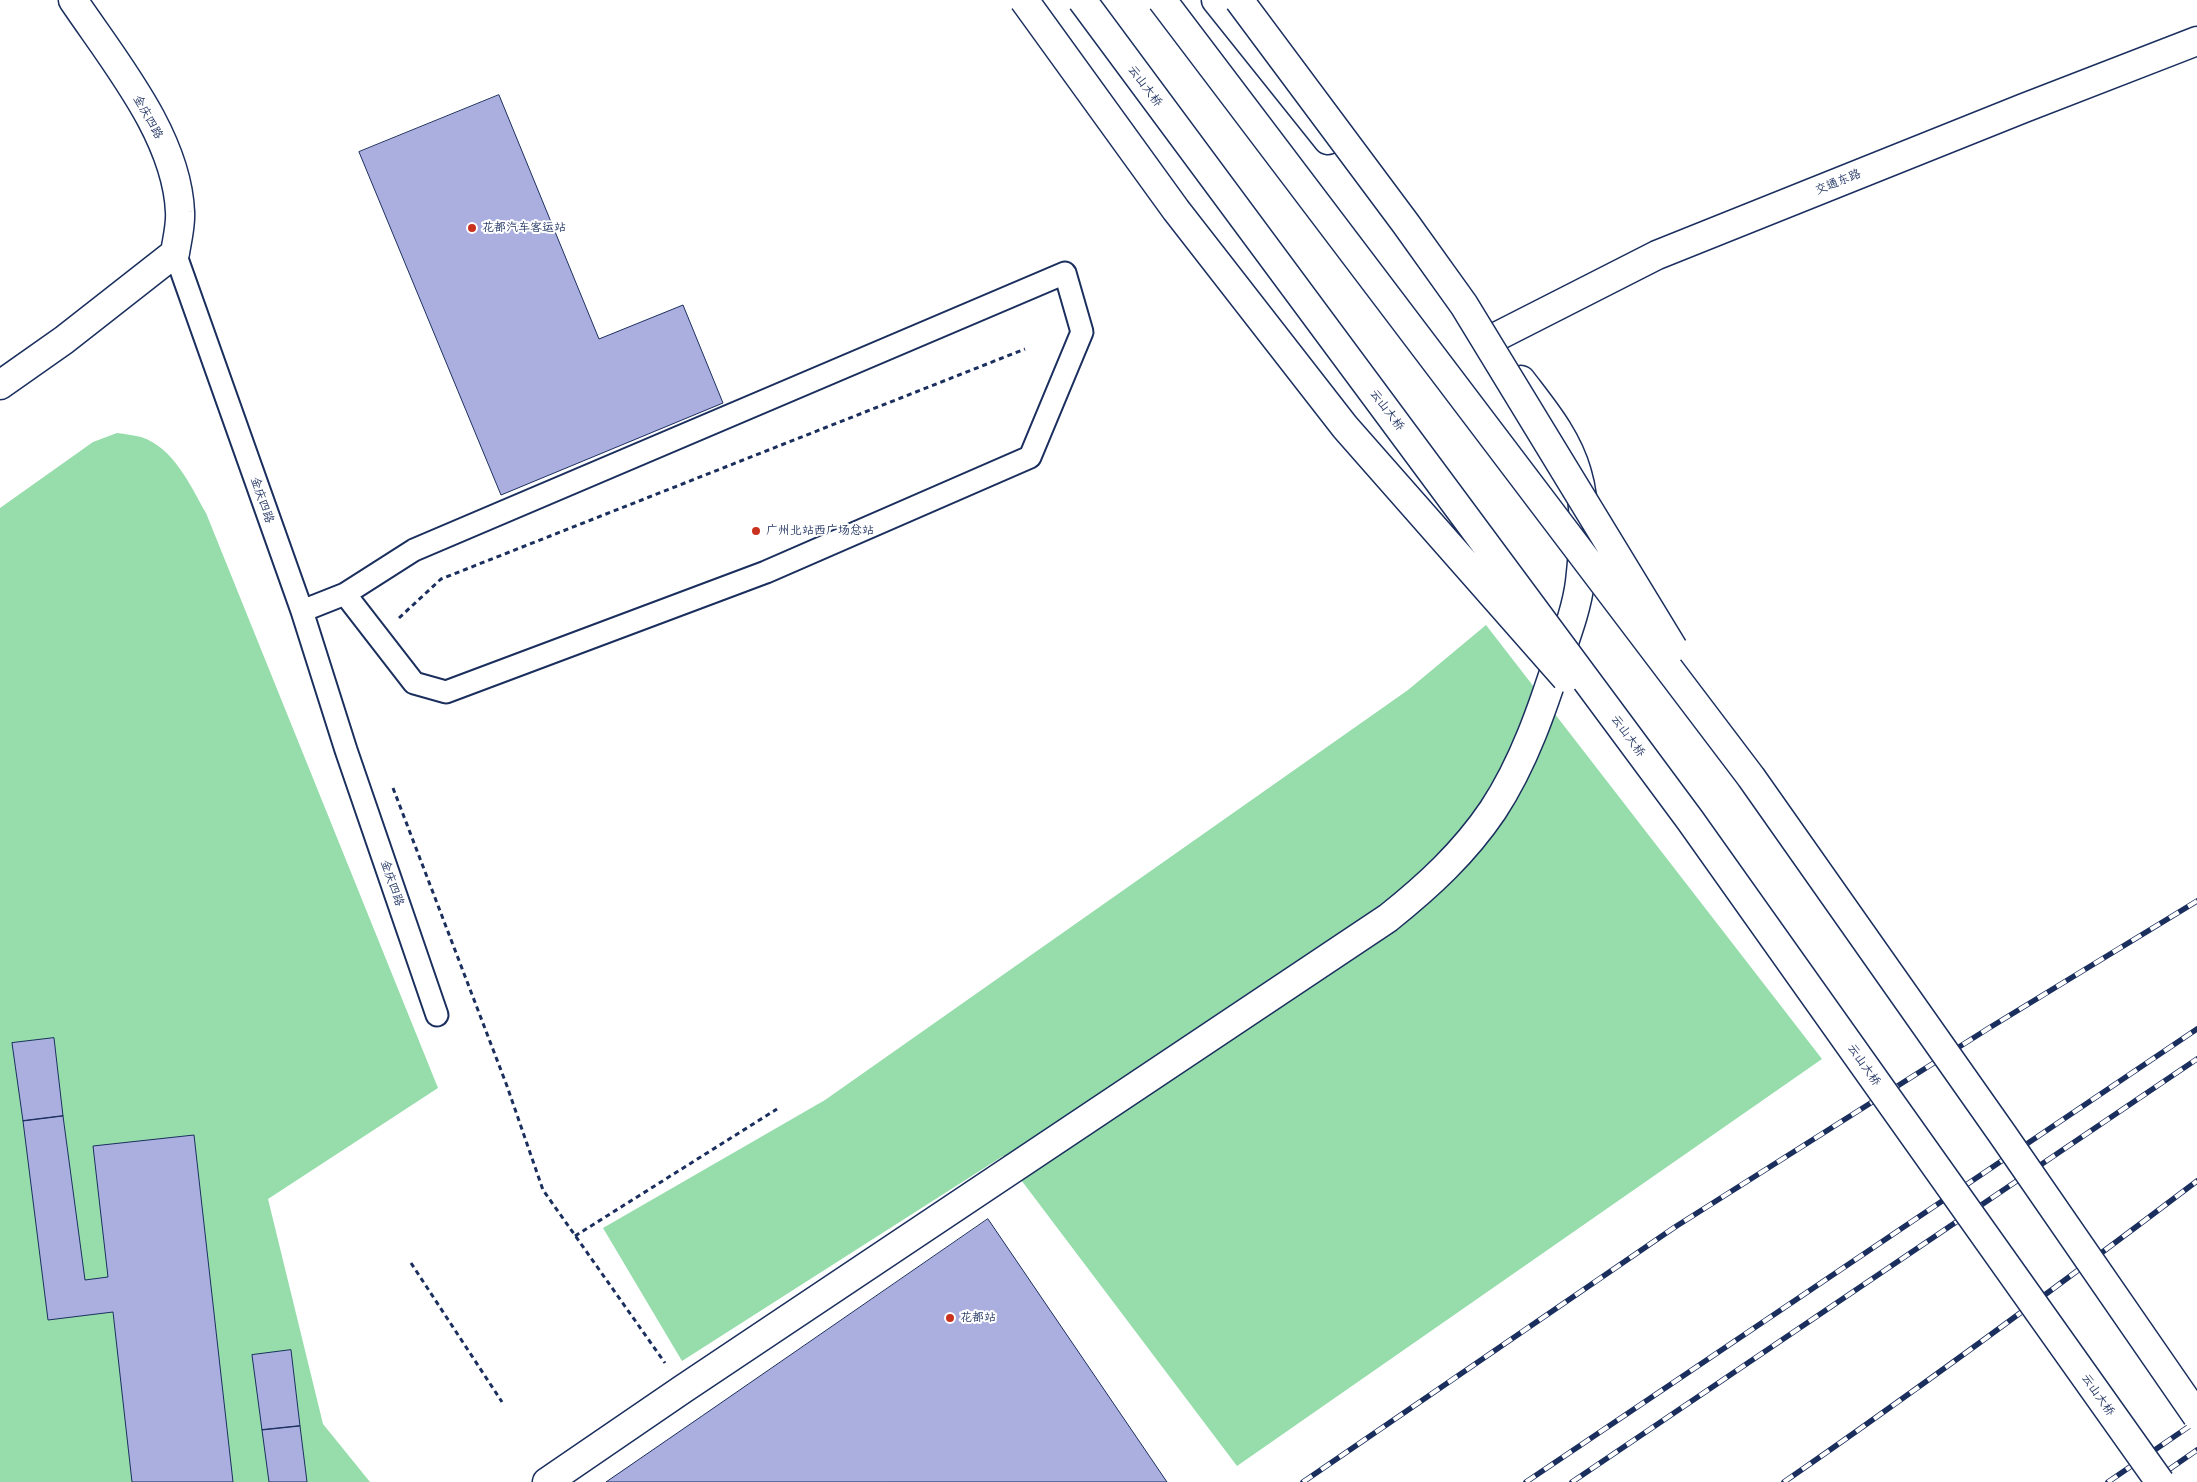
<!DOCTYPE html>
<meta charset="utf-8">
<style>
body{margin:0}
canvas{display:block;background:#fff}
</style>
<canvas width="2197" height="1482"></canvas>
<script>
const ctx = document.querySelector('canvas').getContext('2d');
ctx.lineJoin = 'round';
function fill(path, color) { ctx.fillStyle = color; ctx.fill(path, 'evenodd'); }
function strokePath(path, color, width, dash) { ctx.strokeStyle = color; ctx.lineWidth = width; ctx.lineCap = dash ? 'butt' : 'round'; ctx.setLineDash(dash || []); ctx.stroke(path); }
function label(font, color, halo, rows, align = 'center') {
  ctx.font = font + ' Delius,"LXGW WenKai TC",sans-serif'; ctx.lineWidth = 4; ctx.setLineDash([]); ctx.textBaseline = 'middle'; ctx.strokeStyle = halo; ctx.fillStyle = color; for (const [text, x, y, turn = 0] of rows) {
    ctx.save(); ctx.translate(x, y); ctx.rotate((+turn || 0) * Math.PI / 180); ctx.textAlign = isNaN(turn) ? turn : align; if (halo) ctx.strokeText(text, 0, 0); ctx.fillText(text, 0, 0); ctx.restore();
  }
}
fill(new Path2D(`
 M117,433C125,434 133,435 141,437C174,448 190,485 206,513L438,1088L268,1199L323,1424L370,1482H0V508L93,442Z
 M1486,625L1822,1059L1237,1466L1003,1156L682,1361L603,1228L825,1100L1408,690Z`), '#96ddab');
const building = new Path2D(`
 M499,95L599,339L683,305L723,403L501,495L359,152Z
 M54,1038L63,1116L23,1121L12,1043Z
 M63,1116L85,1280L108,1277L93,1146L194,1135L233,1482H132L113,1312L48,1320L23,1121Z
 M988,1219L1167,1482H606L702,1416Z
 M291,1350L300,1426L262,1430L252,1355Z
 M300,1426L307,1482H269L262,1430Z`);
fill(building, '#aaafe0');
strokePath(building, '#1b2f5e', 1);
const lane = new Path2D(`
 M175,253L302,611L346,750L437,1015
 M302,611L345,594L414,550L1065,273L1082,332L1030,457L766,572L446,692L414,683L345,594`);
const street = new Path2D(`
 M1216,0L1328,140
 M1488,341L1657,255L2024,108L2197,41
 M0,385L64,340L175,253C177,240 181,225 180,212C177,136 114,61 73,0
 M547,1482L683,1389L1388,918C1428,886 1464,853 1493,810C1524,763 1543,707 1560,654C1568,631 1577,606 1580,582C1584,547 1587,506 1577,473C1567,437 1543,409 1521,380`);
strokePath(lane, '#1b2f5e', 25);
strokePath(street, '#1b2f5e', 31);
strokePath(new Path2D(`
 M399,618L441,579L1025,349
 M393,788L507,1086L543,1190L665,1363
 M575,1236L777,1109
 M411,1263L502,1402`), '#1b2f5e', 3, [5, 4]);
strokePath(lane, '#fff', 21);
strokePath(street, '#fff', 28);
const rail = new Path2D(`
 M1303,1482L1675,1227L1989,1028L2197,901
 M1526,1482L2197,1029
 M1572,1482L2197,1059
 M1784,1482C1924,1385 2061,1284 2197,1181
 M2108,1482L2197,1421
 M2151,1482L2197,1450`);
strokePath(rail, '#1b2f5e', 5.5);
strokePath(rail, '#fff', 4, [11]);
const highwayBridge = new Path2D(`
 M1024,0L1176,210L1345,427L1566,678
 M1082,0L1690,820L2160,1482
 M1162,0L1751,777L2003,1135L2197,1416
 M1239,0L1406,224L1464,305L1673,648`);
strokePath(highwayBridge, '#1b2f5e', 31, []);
strokePath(highwayBridge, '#fff', 28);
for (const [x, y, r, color] of [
 [472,228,5,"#c8321e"],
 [756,531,5,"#c8321e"],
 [950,1318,5,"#c8321e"]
]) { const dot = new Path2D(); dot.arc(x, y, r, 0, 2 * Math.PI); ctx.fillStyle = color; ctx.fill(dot); strokePath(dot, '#fff', 2); }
label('12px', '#1b2f5e', '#fff', [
 ["云山大桥",1145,86,53],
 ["金庆四路",148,117,61],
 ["交通东路",1838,182,-22],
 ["云山大桥",1387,410,53],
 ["金庆四路",262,500,71],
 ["云山大桥",1628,736,54],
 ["金庆四路",392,883,71],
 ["云山大桥",1864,1065,55],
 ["云山大桥",2098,1395,55]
]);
label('12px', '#1b2f5e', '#fff', [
 ["花都汽车客运站",482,228],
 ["广州北站西广场总站",766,531],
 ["花都站",960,1318]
], 'left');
</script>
